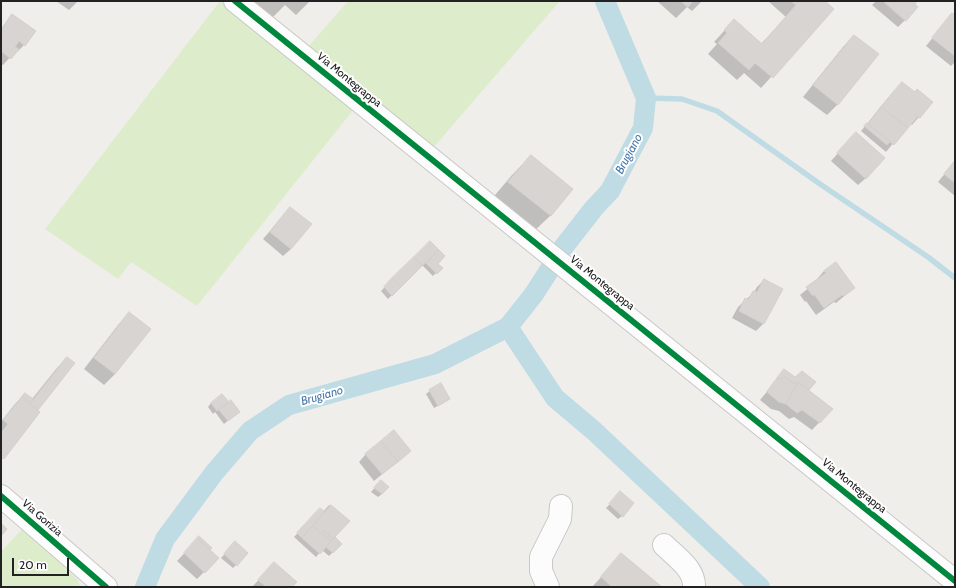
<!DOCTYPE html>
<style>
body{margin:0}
#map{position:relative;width:956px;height:588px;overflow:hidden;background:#f0eeeb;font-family:Cabin,sans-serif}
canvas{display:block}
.frame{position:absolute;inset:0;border:2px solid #222;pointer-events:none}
.scale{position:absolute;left:12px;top:558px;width:57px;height:18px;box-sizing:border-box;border:2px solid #222;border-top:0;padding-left:5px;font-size:12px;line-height:14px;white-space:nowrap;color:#222;-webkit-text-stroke:3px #fff;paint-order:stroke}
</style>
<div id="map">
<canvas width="956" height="588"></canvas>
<div class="frame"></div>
<div class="scale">20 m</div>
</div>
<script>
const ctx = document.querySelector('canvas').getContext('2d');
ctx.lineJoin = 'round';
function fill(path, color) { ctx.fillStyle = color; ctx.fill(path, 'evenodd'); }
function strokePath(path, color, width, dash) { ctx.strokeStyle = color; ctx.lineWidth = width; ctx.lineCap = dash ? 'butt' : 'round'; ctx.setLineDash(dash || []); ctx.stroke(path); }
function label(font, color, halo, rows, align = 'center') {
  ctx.font = font + ' Cabin,sans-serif'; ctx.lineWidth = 4; ctx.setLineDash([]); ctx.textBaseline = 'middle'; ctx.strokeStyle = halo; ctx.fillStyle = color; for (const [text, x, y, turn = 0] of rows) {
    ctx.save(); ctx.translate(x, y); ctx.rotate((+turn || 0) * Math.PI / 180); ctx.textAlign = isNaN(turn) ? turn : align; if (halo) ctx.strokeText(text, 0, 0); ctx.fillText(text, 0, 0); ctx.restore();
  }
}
fill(new Path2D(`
 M220,1L354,109L197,306L131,262L118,279L45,229Z
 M348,1H558L559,2L433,148L307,48Z
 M23,528L78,580L80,587H1V552Z`), '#ddeccb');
fill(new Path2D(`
 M56,1H78L69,10Z
 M238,1H310L296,15L285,5L265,25Z
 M657,1H702L692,11L687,7L676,18Z
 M768,1H823L833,9L761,88L744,73L737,80L708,54L717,44L714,42L734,20L761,44L786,17Z
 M876,1H916L905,20L898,27L872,5Z
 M952,14L954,15L955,14V62L951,66L926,46Z
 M12,15L24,45L17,52L16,51L3,65L1,64V29Z
 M854,36L838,104L827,115L803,97L843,47Z
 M895,90L915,93L932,102L912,125L910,123L886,152L861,131Z
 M849,141L866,178L858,185L831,161Z
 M531,156L571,189L550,216L531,234L490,201L512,175Z
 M955,161V196L938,182Z
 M290,208L291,249L283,256L263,239Z
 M430,242L444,256L436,264L441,268L433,276L422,265L388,299L381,291Z
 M824,271L854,288L836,303L834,302L816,315L806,301L805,302L800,295L818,280L817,279Z
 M764,280L763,324L756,331L732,318L738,307L754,292L757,287Z
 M129,314L115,374L104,385L84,369L118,325Z
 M67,358L73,363L37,410L1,460V422L14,405L25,394L32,399L56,369Z
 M795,379L815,382L808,390L832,409L812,430L794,417L789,419L779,411L771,409L760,400L775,382Z
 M430,391L449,399L445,402L434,408L426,394Z
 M211,403H229L235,415L224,424L215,412L213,414L208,407Z
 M410,451L374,481L359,462L366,454Z
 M377,485L382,494L378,497L371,492Z
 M621,493L622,516L618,519L606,508Z
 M329,505L348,521L329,542L330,543L341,544L329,556L322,550L316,557L294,537L320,509L323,512Z
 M194,543L209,550L204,572L197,579L177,561Z
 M232,546L236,565L233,568L221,558Z
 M622,554L661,587H592Z
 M267,571L291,587H252Z`), '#0003');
strokePath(new Path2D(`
 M646,98L682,99L717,111L820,184L928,257L955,278`), '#bfdbe3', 5.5);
strokePath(new Path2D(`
 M562,249L594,208L610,191L643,128L646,98L605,1
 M508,327L555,398L593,430L760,587
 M145,587L165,539L214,473L250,431L289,405L435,364L508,327L534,294L550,269`), '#bfdbe3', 20);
const building = new Path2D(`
 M681,1H693L688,7Z
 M791,1H825L834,9L773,78L755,63L749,70L718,43L727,33L724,30L734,19L762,44L796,5Z
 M883,1H917L915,4L918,7L906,21Z
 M952,13L955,15V56L932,38Z
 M12,14L36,31L25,46L19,41L15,47L19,49L11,59L1,51V32L3,29H2Z
 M854,35L879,54L838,105L813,85Z
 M902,82L915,92L917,89L933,102L920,118L918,116L908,128L881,107Z
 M881,107L908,128L894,145L868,124Z
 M867,123L890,142L887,145L864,126Z
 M856,132L885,158L866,179L837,153Z
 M531,155L573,189L551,216L508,182Z
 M955,161V183L944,174Z
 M290,207L312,224L291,249L270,232Z
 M430,241L439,250L422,266L414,257Z
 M439,250L445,256L438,264L443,268L437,274L426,263Z
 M414,257L422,266L401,287L392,278Z
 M836,262L855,288L844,296L842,295L824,308L814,294L813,296L806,287L826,273L824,271Z
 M392,278L401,287L392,296L384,287Z
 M764,279L783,289L764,324L739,311L745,298L748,300L753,291L757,292Z
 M129,312L151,329L115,374L94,358Z
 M67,357L75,363L38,410L30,404Z
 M784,369L795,377L802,371L816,382L809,390L798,382L794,384L785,377L779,380L778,377Z
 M778,377L779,380L785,377L794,384L798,382L786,404L779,402L767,392Z
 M798,382L833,409L820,423L802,410L797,413L786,404Z
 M441,383L450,399L438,406L429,390Z
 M25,393L33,399L30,404L22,397Z
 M222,394L229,402L217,411L211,403Z
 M22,397L40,412L4,459L1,457V433L8,424L3,420Z
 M231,400L240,412L228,421L219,410Z
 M394,430L411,451L398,462L381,441Z
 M381,441L398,462L382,474L365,454Z
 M381,480L389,487L382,494L374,488Z
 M620,491L634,503L623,517L609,504Z
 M331,505L350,521L333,539L324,531L322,534L313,526Z
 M320,508L325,512L302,538L297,533Z
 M1,523L7,529L1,536Z
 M313,526L331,541L320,554L302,538Z
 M324,531L333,539L331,541L322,534Z
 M199,536L212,548L210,550L197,538Z
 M335,537L342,544L333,553L326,547Z
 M197,538L219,558L205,573L184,553Z
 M235,541L248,553L237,566L224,554Z
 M621,553L662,587H612L601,577Z
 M274,562L297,582L292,587H266L258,580Z`);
fill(building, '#d7d4d2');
strokePath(building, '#d3d0cc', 1);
const minor = new Path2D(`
 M235,1L955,581
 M1,496L106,587
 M664,545C676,557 695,569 694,587
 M548,587L541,571V557L560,519L561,506`);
strokePath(minor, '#c9c8c7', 24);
strokePath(minor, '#fdfcfc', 22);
strokePath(new Path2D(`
 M235,1L955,581
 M1,496L106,587`), '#00873e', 6);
label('11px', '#222', '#fff', [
 ["Via Montegrappa",349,80,39],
 ["Via Montegrappa",602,283,39],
 ["Via Montegrappa",854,486,39],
 ["Via Gorizia",42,518,41]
]);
label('italic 12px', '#4a7aab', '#fff', [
 ["Brugiano",629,154,-62],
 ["Brugiano",322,396,-16]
]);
</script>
